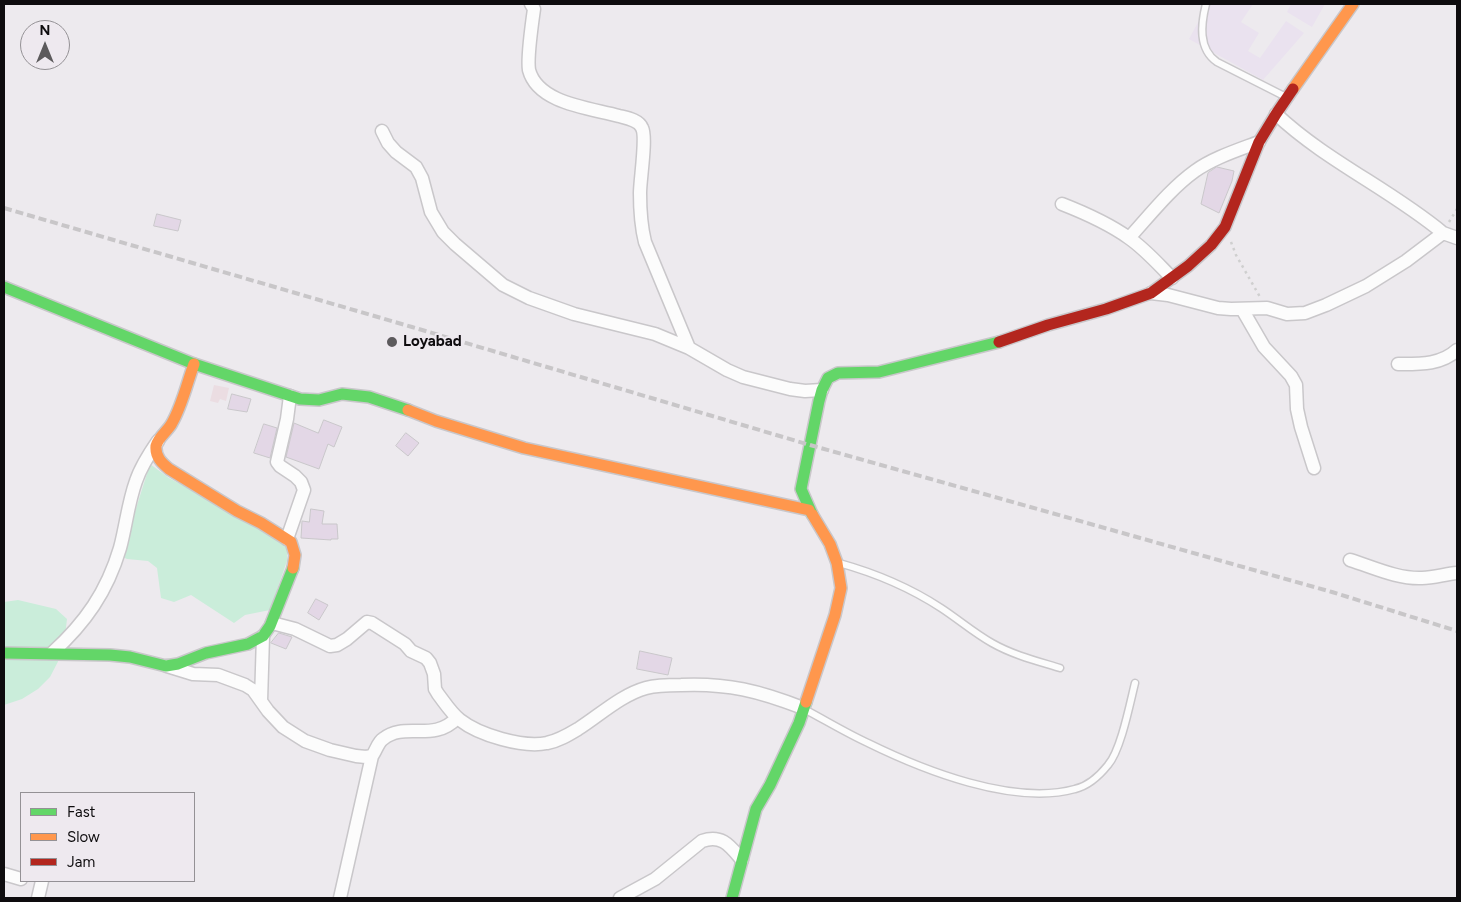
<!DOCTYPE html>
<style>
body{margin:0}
#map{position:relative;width:1461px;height:902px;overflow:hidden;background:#edeaee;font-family:Figtree,sans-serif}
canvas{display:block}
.frame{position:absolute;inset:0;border:5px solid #0e0c0e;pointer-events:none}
.legend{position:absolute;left:20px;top:792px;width:175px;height:90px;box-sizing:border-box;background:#eee9ef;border:1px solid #949195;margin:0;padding:6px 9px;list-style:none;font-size:15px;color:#0e0c0e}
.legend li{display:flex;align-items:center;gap:10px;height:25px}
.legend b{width:25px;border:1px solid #949195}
.north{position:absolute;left:20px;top:20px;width:50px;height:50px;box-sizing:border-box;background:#eee9ef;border:1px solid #949195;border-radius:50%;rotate:0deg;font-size:14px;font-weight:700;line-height:20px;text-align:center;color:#0e0c0e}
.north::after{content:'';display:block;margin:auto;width:18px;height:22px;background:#5c5a5c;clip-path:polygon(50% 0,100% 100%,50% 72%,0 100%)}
</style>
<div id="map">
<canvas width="1461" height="902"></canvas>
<div class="frame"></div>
<ul class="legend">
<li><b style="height:6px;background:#63d668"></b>Fast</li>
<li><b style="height:6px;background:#ff974d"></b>Slow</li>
<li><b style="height:6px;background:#b3261e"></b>Jam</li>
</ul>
<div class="north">N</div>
</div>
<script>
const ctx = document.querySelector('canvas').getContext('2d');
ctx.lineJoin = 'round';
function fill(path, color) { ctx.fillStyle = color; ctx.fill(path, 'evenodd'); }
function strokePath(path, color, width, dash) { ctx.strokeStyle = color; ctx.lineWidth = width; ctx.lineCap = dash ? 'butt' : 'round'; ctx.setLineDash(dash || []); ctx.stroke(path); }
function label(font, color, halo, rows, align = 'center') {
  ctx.font = font + ' Figtree,sans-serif'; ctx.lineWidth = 4; ctx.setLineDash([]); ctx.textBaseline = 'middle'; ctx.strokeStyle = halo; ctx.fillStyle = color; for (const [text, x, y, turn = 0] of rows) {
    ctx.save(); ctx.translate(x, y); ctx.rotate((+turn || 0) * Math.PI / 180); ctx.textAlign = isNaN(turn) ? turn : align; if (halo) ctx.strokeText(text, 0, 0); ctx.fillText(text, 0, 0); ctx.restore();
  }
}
fill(new Path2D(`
 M214,385L229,388L226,401L220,399L218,403L210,401Z`), '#ebdde2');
fill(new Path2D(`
 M1208,4H1253L1241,22L1259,33L1248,51L1260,58L1286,21L1304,33L1263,80L1189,39Z
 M1291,4H1325L1312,27L1287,12Z`), '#eae2ef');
fill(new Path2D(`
 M150,464L169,478L287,541V561L270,610L245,615L234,623L191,595L174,602L161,598L157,568L148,561L127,559L121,556Z
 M18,600L56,609L67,619L63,652L50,677L38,689L22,699L4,705V602Z`), '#caedda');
const building = new Path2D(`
 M1217,167L1234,171L1232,181L1219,213L1201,204L1208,173Z
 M157,214L181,220L178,231L154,226Z
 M232,394L251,399L247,412L228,409Z
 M324,420L342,427L334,447L328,444L319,469L286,457L294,423L318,433Z
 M264,424L277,428L270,458L254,453Z
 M406,433L419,443L408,456L396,446Z
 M311,509L324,511L322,524H337L338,539H331V540L301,538L302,521L309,522Z
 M316,599L328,605L319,620L308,613Z
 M279,633L292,637L286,649L271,643Z
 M640,651L672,658L668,675L637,669Z`);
fill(building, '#e3d7e6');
strokePath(building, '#c9c7ca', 1);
const lane = new Path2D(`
 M1206,4C1201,24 1198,49 1217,62L1286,97
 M839,563C875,573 909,587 941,608C958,619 974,633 992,643C1013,655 1037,661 1060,668
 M804,709C825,720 846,733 868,743C923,770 1013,806 1075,789C1088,786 1100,775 1108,765C1121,750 1130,703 1135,683`);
const street = new Path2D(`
 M531,4L534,9C532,23 527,58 529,70C538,104 591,108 619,116C627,118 639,120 642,128C647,137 640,180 640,193C640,210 641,226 645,242L689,348
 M1276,114C1326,161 1390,189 1443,233
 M382,131L388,143L396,152L416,167L422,178L431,212L443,232L455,244L503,285L529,298L574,314L655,334L689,348L727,370L743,377L790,389L805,391L822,390
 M1062,204C1085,213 1108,223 1129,238C1145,249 1158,264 1172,278
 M1129,238C1150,215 1170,189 1195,171C1213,158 1238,150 1259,142
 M1151,293L1168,295L1218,308L1231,309L1267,308L1287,314L1305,313L1326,305L1366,286L1406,261L1443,233L1457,238
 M1242,309L1264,347L1291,376L1296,385L1297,409L1301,427L1314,468
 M1398,364C1419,364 1441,365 1457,350
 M287,539L304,490L301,482L295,476L280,466L277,462L287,419L290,396
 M1350,560C1373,567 1397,579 1422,578C1434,578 1445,574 1457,573
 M272,623L295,629L330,646L337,645L347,639L367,622L372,623L405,644L411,651L426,658L430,663L434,674L435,689L438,694C445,703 451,713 460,720C479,735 523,748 547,743C558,741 568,735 578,729C600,715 621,695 646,688C657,685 669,685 681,685C728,683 759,691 803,708
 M52,653C85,623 107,592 120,548C126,526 128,503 136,481C141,466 149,454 158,441
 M167,666L193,674L218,675L245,685L253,690L268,711L283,727L305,741L330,750L356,756L366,757L372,756C376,751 378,742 383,739C405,721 433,743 457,718
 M261,701L263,636
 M4,874L21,879
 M38,898L42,881
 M340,898L372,756
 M620,898L655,879L702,841C722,834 730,846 742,860`);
const fast = new Path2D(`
 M4,287L194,364L300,399L319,400L342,394L369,397L408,410
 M812,514L801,489L819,401L822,390L828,378L838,373L879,372L999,342
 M4,653L110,655L130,657L166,666L178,664L206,653L248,644L263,636L270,626L293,568
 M732,898L756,809L770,785L799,723L806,702`);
const slow = new Path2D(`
 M1293,89L1353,4
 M194,364C187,383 182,406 172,423C168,431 158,437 156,446C155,457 162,463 169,469L237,511L261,523L291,542L295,555L293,568
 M408,410L436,421L524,448L809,510
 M806,702L835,615L841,588L837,563L830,544L812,514`);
const jam = new Path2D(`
 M999,342L1048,325L1106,309L1151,293L1188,266L1211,245L1225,227L1259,142L1276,114L1293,89`);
strokePath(lane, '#c9c7ca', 9);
strokePath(street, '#c9c7ca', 15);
strokePath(fast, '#c9c7ca', 14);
strokePath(slow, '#c9c7ca', 14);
strokePath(jam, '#c9c7ca', 14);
strokePath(new Path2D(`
 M1449,222L1457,209
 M1231,242L1236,255L1260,297`), '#cfcfcf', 2.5, [2.5, 4]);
strokePath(lane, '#fcfcfc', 6);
strokePath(street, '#fcfcfc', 12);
strokePath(fast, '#63d668', 11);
strokePath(slow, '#ff974d', 11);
strokePath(jam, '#b3261e', 11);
strokePath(new Path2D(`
 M4,208L412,327L810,445L1332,592L1457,631`), '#c8c6c8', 4, [8, 4]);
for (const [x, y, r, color] of [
 [392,342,6,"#5c5a5c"]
]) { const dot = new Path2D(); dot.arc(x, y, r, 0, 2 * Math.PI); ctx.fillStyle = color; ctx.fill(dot); strokePath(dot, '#eee9ef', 2); }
label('bold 15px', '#0e0c0e', '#eee9ef', [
 ["Loyabad",403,342]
], 'left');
</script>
